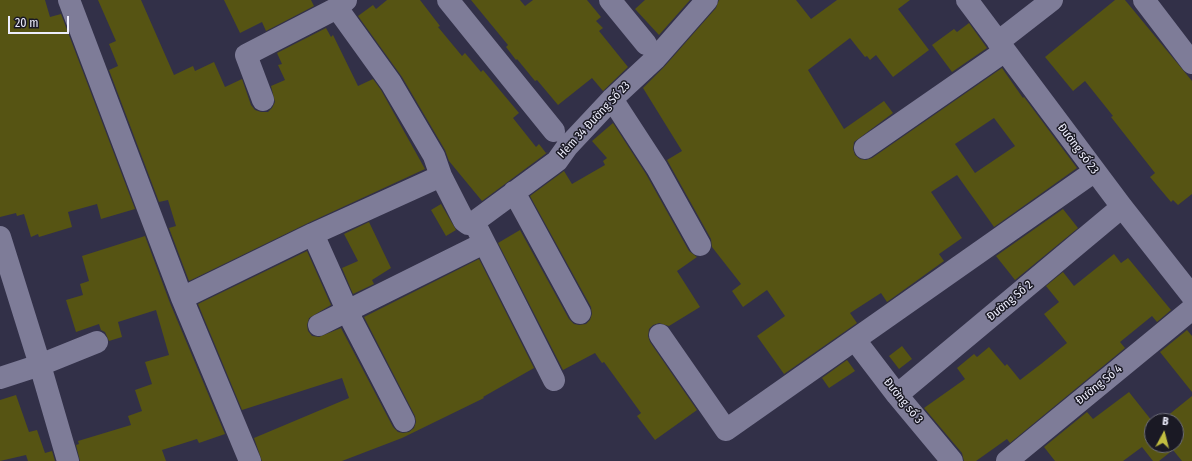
<!DOCTYPE html>
<meta charset="utf-8">
<style>
body{margin:0}
#map{position:relative;width:1192px;height:461px;overflow:hidden;background:#323048;font-family:"Fira Sans Condensed",sans-serif}
canvas{display:block}
.north{position:absolute;left:1144px;top:413px;width:40px;height:40px;box-sizing:border-box;background:#1a1924;border:1px solid #6e6e7a;border-radius:50%;rotate:7deg;font-size:11px;font-weight:700;line-height:16px;text-align:center;color:#ededfc}
.north::after{content:'';display:block;margin:auto;width:14px;height:18px;background:#c1bd40;clip-path:polygon(50% 0,100% 100%,50% 72%,0 100%)}
.scale{position:absolute;left:8px;top:16px;width:61px;height:18px;box-sizing:border-box;border:2px solid #ededfc;border-top:0;padding-left:5px;font-size:12px;line-height:14px;white-space:nowrap;color:#ededfc;-webkit-text-stroke:3px #1a1924;paint-order:stroke}
</style>
<div id="map">
<canvas width="1192" height="461"></canvas>
<div class="north">B</div>
<div class="scale">20 m</div>
</div>
<script>
const ctx = document.querySelector('canvas').getContext('2d');
ctx.lineJoin = 'round';
function fill(path, color) { ctx.fillStyle = color; ctx.fill(path, 'evenodd'); }
function strokePath(path, color, width, dash) { ctx.strokeStyle = color; ctx.lineWidth = width; ctx.lineCap = dash ? 'butt' : 'round'; ctx.setLineDash(dash || []); ctx.stroke(path); }
function label(font, color, halo, rows, align = 'center') {
  ctx.font = font + ' "Fira Sans Condensed",sans-serif'; ctx.lineWidth = 3; ctx.setLineDash([]); ctx.textBaseline = 'middle'; ctx.strokeStyle = halo; ctx.fillStyle = color; for (const [text, x, y, turn = 0] of rows) {
    ctx.save(); ctx.translate(x, y); ctx.rotate((+turn || 0) * Math.PI / 180); ctx.textAlign = isNaN(turn) ? turn : align; if (halo) ctx.strokeText(text, 0, 0); ctx.fillText(text, 0, 0); ctx.restore();
  }
}
fill(new Path2D(`
 M0,0H45L50,17L61,14L135,209L101,219L97,204L68,212L72,227L39,237L38,234L31,237L24,214L17,216L16,213L0,217Z
 M98,0H141L174,75L193,66L195,71L214,62L225,87L242,79L251,105L255,110L261,112H268L272,108L275,102L271,86L285,80L278,65L282,64L277,53L326,28L331,37L333,35L358,86L373,79L381,90L425,169L308,223L189,281L169,228L176,226L168,200L159,202L109,70L118,66L109,44L116,41Z
 M224,0H311L314,6L266,31L262,22L240,33Z
 M387,0H420L440,26L438,27L462,56L465,53L481,72L483,70L519,113L513,118L536,147L539,144L546,153L548,152L482,201L449,161L445,150L402,77L358,16L373,5L376,9Z
 M471,0H520L525,6L533,0H587L601,17L596,21L603,28L599,31L628,67L603,91L592,78L558,105L537,80L535,81L517,59L516,60L506,47L508,45Z
 M645,0H690L659,35L635,9Z
 M719,0H796L811,19L837,0H910L898,9L929,50L893,77L876,55L870,60L867,56L865,57L850,38L808,70L844,129L884,101L893,113L854,142L853,149L855,155L860,159L866,160L872,158L1002,68L1023,98L1024,97L1077,168L994,227L957,175L931,192L962,238L939,254L944,261L887,302L881,293L850,313L857,323L784,374L757,336L785,316L767,290L743,307L732,291L741,284L712,247L711,239L667,160L682,151L643,88L664,67L716,8ZM994,118L1015,146L975,173L955,144Z
 M1115,0H1125L1192,81V194L1178,205L1173,200L1171,202L1150,177L1155,173L1111,117L1113,116L1085,81L1073,91L1045,57Z
 M969,23L987,48L952,72L932,45L954,29L957,32Z
 M613,123L646,174L689,251L697,257L677,271L700,307L669,326L659,323L653,325L649,329L648,336L650,342L697,410L655,440L637,416L641,413L604,362L602,363L595,353L563,370L498,243L520,230L569,319L574,324L579,325L586,324L590,320L592,314L591,307L530,196L564,171L572,184L605,165L603,161L607,158L592,141Z
 M441,204L456,230L446,236L431,210Z
 M1063,209L1078,228L1015,280L996,256Z
 M369,222L391,268L372,280L374,284L353,294L342,268L358,261L344,234Z
 M145,236L170,303L225,434L199,443L197,439L162,450L166,461H80L76,445L79,444L78,441L131,425L128,416L142,411L135,390L152,384L145,362L169,355L156,310L118,322L122,337L109,341L105,332L101,330L99,324L76,332L66,300L83,295L80,284L89,281L82,256Z
 M307,251L331,305L309,318L307,325L308,331L312,336L319,337L341,328L393,427L398,432L403,433L409,432L414,428L416,422L415,416L364,317L479,259L534,368L483,397L484,398L402,438L342,461H262L254,438L349,398L342,378L242,410L198,304Z
 M1114,254L1121,263L1128,258L1171,310L1157,322L1152,316L1120,342L1125,348L1010,443L1007,439L976,461H964L962,453L924,408L965,379L957,368L974,354L977,357L989,347L1005,366L1007,364L1020,380L1041,364L1067,343L1044,314L1059,302L1046,286L1063,272L1074,286Z
 M1187,330L1192,336V392L1160,352Z
 M902,346L912,359L899,369L889,356Z
 M847,360L855,371L829,388L822,378Z
 M1129,392L1152,421V445H1176V421H1161L1192,396V461H1182L1173,450L1159,461H1153L1142,447L1123,461H1055L1044,447L1087,412L1093,419Z
 M16,395L29,432L37,430L45,453L52,451L55,461H28L26,455L0,461V400Z`), '#565413');
strokePath(new Path2D(`
 M69,0L182,298L250,461
 M448,0L554,131
 M610,0L646,44
 M967,0L1122,207L1192,296
 M1144,0L1192,63
 M337,8L391,83L434,156L441,176L464,221L468,224L474,222L557,161L567,147L612,99L655,59L707,0
 M998,42L1052,0
 M612,99L657,168L700,245
 M263,100L246,55L337,8L346,0
 M865,148L1005,51
 M514,192L580,313
 M478,230L554,380
 M313,234L351,319L404,421
 M0,237L40,365L97,342
 M182,298L313,234L441,176
 M319,325L484,243
 M660,335L726,430L1095,171
 M855,340L897,395L952,461
 M0,378L40,365L68,461
 M897,395L1122,207
 M1007,461L1192,309`), '#7e7c98', 22);
label('12px', '#ededfc', '#1a1924', [
 ["Hẻm 34 Đường Số 23",594,120,-47],
 ["Đường số 23",1078,149,53],
 ["Đường Số 2",1010,301,-40],
 ["Đường Số 4",1099,385,-39],
 ["Đường số 3",903,401,51]
]);
</script>
